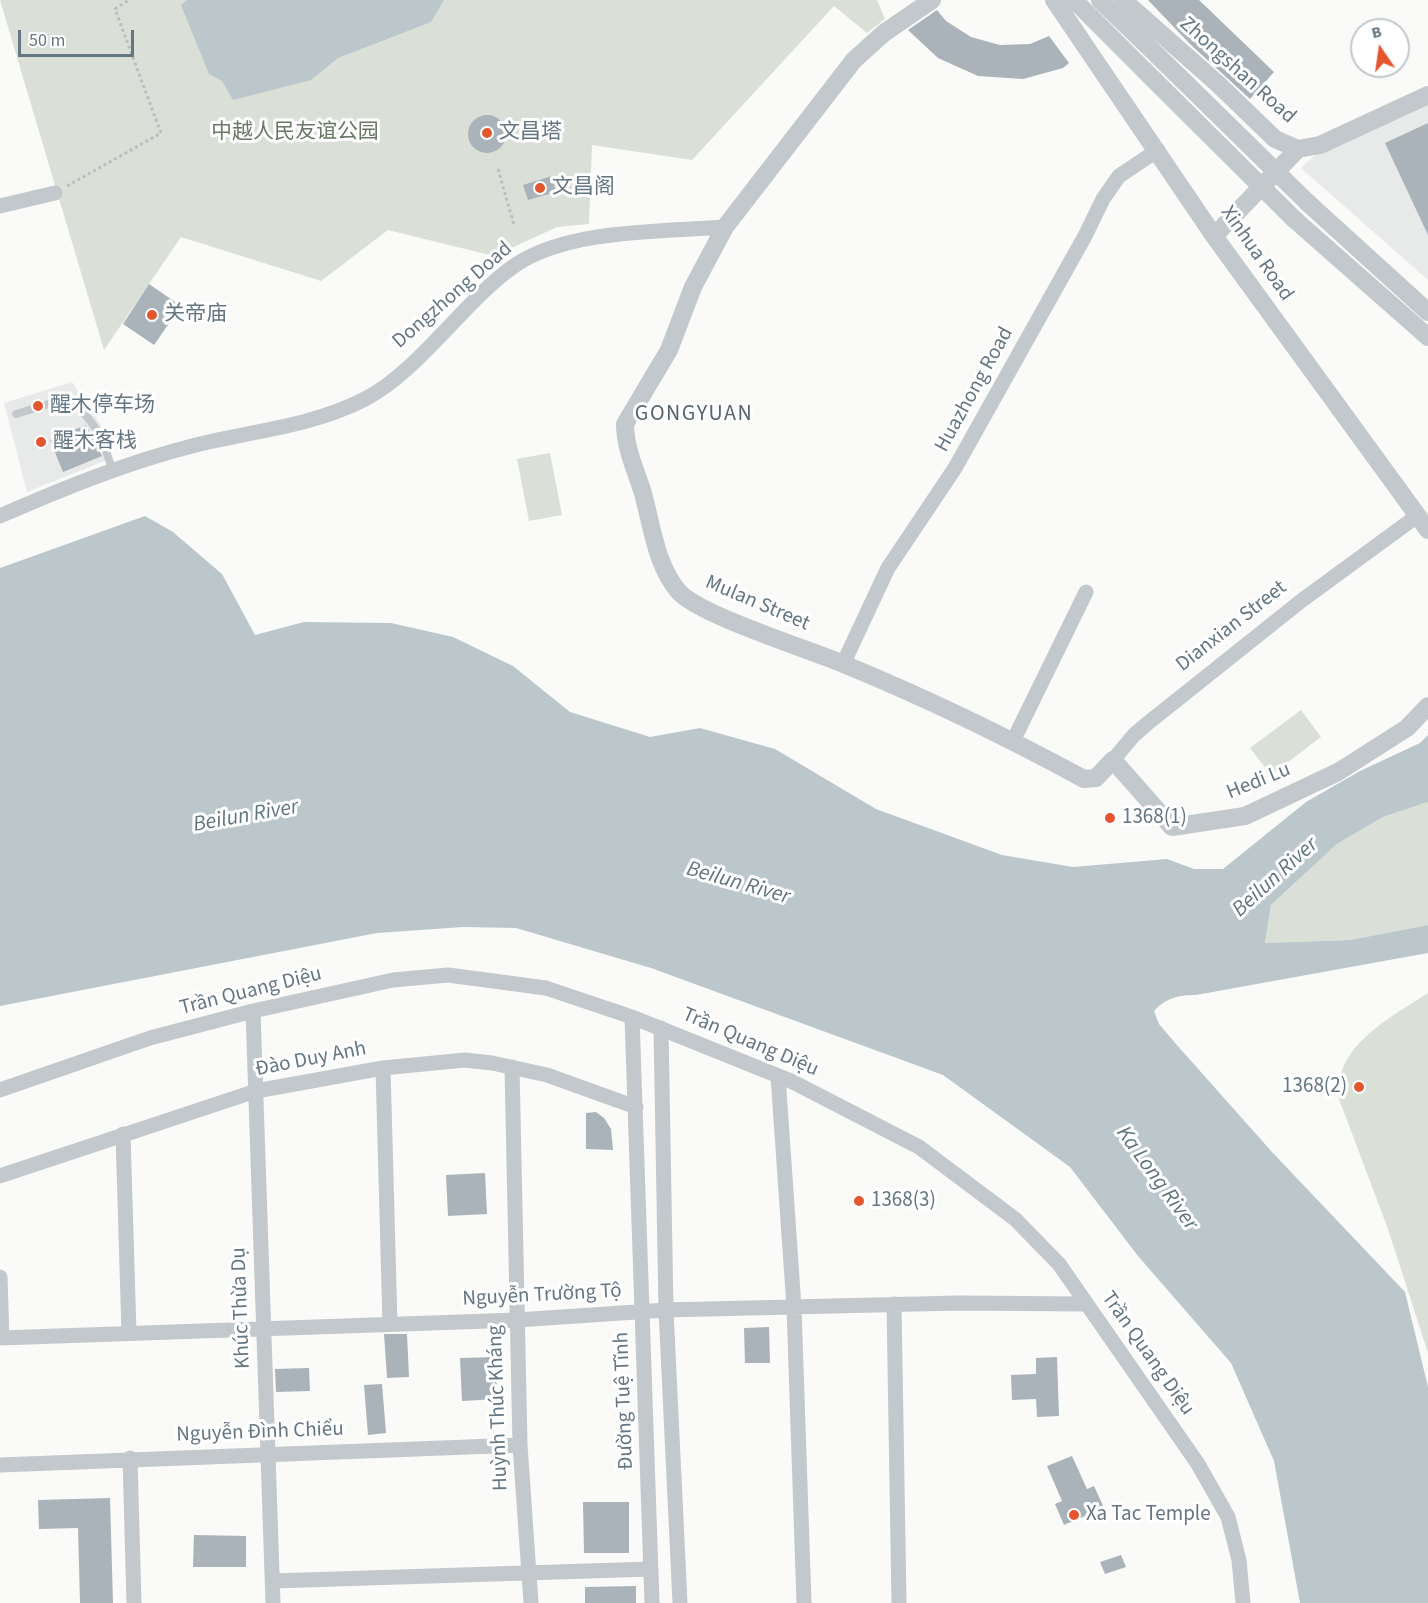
<!DOCTYPE html>
<meta charset="utf-8">
<style>
body{margin:0}
#map{position:relative;width:1428px;height:1603px;overflow:hidden;background:#fafaf8;font-family:"Source Sans 3",sans-serif}
canvas{display:block}
.north{position:absolute;left:1350px;top:18px;width:60px;height:60px;box-sizing:border-box;background:#fff;border:2px solid #c1c8cd;border-radius:50%;rotate:347deg;font-size:16px;font-weight:700;line-height:24px;text-align:center;color:#657683}
.north::after{content:'';display:block;margin:auto;width:21px;height:27px;background:#e4572e;clip-path:polygon(50% 0,100% 100%,50% 72%,0 100%)}
.scale{position:absolute;left:18px;top:30px;width:116px;height:27px;box-sizing:border-box;border:3px solid #657683;border-top:0;padding-left:8px;font-size:18px;line-height:21px;white-space:nowrap;color:#657683;-webkit-text-stroke:4px #fff;paint-order:stroke}
</style>
<div id="map">
<canvas width="1428" height="1603"></canvas>
<div class="north">B</div>
<div class="scale">50 m</div>
</div>
<script>
const ctx = document.querySelector('canvas').getContext('2d');
ctx.lineJoin = 'round';
function fill(path, color) { ctx.fillStyle = color; ctx.fill(path, 'evenodd'); }
function strokePath(path, color, width, dash) { ctx.strokeStyle = color; ctx.lineWidth = width; ctx.lineCap = dash ? 'butt' : 'round'; ctx.setLineDash(dash || []); ctx.stroke(path); }
function label(font, color, halo, rows, align = 'center') {
  ctx.font = font + ' "Source Sans 3","Noto Sans SC",sans-serif'; ctx.lineWidth = 6; ctx.setLineDash([]); ctx.textBaseline = 'middle'; ctx.strokeStyle = halo; ctx.fillStyle = color; for (const [text, x, y, turn = 0] of rows) {
    ctx.save(); ctx.translate(x, y); ctx.rotate((+turn || 0) * Math.PI / 180); ctx.textAlign = isNaN(turn) ? turn : align; if (halo) ctx.strokeText(text, 0, 0); ctx.fillText(text, 0, 0); ctx.restore();
  }
}
fill(new Path2D(`
 M1428,104V280L1301,168L1322,149Z
 M72,382L101,425L112,458L27,492L4,403Z`), '#e8e9e9');
fill(new Path2D(`
 M0,0H877L885,19L867,33L834,6L692,160L592,145L589,224L557,227L494,256L388,230L321,281L181,237L104,350Z
 M550,453L562,515L529,521L517,459Z
 M1301,710L1321,737L1271,775L1250,748Z
 M1428,802V925L1350,940L1265,943L1271,905L1337,844L1383,817Z
 M1428,993V1353L1388,1229L1339,1099C1333,1046 1390,1018 1428,993Z`), '#dadfd7');
fill(new Path2D(`
 M187,0H444L431,22L338,58L311,80L233,100L222,81L209,74L181,5Z
 M145,516L173,532L222,574L255,635L304,622L391,623L453,637L513,666L570,712L650,737L700,728L775,749L876,809L1002,855L1073,867L1167,859L1194,869H1223L1306,802L1360,771L1420,743L1428,735V802L1383,817L1337,844L1271,905L1265,943L1350,940L1428,925V953L1196,995C1178,995 1166,998 1154,1011L1159,1024L1176,1044L1272,1152L1405,1292L1428,1387V1603H1300L1274,1461L1231,1363L1138,1256L1070,1167L943,1075L651,968L516,928L463,927L377,933L0,1006V568Z`), '#bbc7cb');
fill(new Path2D(`
 M1148,0H1199L1274,72L1250,99L1190,44Z
 M937,10L946,21L971,37L1000,45L1030,44L1049,36L1069,63L1063,68L1023,79L978,76L938,58L908,30Z
 M468 134a19 19 0 1 1 38 0a19 19 0 1 1-38 0Z
 M1428,123V235L1385,143Z
 M552,176L556,192L528,200L523,185Z
 M149,284L181,306L154,345L123,324Z
 M86,425L102,456L63,472L50,440Z
 M596,1112L604,1118L611,1129L613,1150L586,1149V1113Z
 M485,1173L487,1214L448,1216L446,1175Z
 M769,1327L770,1363H745L744,1328Z
 M384,1334H407L409,1377L387,1378Z
 M496,1357L497,1399L462,1401L460,1358Z
 M1057,1357L1059,1416L1037,1417L1036,1399L1012,1400L1011,1375L1036,1374V1358Z
 M309,1368L310,1391L276,1392L275,1369Z
 M382,1384L386,1433L368,1435L364,1385Z
 M1072,1456L1087,1489L1094,1486L1104,1508L1064,1525L1055,1504L1062,1501L1047,1466Z
 M110,1498L113,1603H80L78,1528L39,1529L38,1500Z
 M583,1502H629V1553H584Z
 M194,1535L246,1536V1567H193Z
 M1121,1555L1126,1567L1105,1574L1100,1562Z
 M636,1586V1603H585V1587Z`), '#aab3b9');
strokePath(new Path2D(`
 M498,169L514,225
 M67,186L161,133L115,9L129,0`), '#bbbfc2', 3, [3, 3]);
strokePath(new Path2D(`
 M16,414L68,398C95,421 102,436 112,469`), '#c3c8cc', 8);
strokePath(new Path2D(`
 M0,206L55,193
 M0,516C64,488 128,462 196,445C252,431 313,426 365,399C419,371 464,301 514,266C567,229 661,232 725,227
 M843,664L888,568L955,468L1085,236L1103,199L1119,176L1158,150
 M1013,741L1086,592
 M1113,760L1134,735L1148,723L1301,601L1417,516
 M253,1011L273,1603
 M632,1017L652,1603
 M661,1028L666,1310L680,1603
 M512,1067L520,1445L531,1603
 M383,1068L390,1324
 M778,1076L794,1307L804,1603
 M0,1090L150,1038L253,1011L393,980L448,975L546,988L632,1017L791,1081L919,1147L1015,1219L1059,1264L1198,1464L1228,1517L1239,1560L1243,1603
 M123,1134L129,1333
 M0,1176L256,1091L383,1068L465,1060L492,1063L547,1075L636,1107
 M0,1277L2,1338
 M894,1304L899,1603
 M0,1338L517,1320L666,1310L958,1303L1087,1304
 M130,1458L134,1603
 M0,1465L520,1445
 M273,1581L651,1569`), '#c3c8cc', 15);
strokePath(new Path2D(`
 M932,0L884,33L854,60L725,227L693,287L669,350L625,424C625,447 635,469 642,490C652,524 655,564 679,592C700,615 807,649 841,663C924,697 1005,736 1084,779L1096,778L1113,760L1172,827L1245,816L1338,772L1407,728L1428,706
 M1054,0L1214,236L1428,530
 M1074,0L1144,70
 M1100,0L1157,55
 M1123,0L1218,84L1275,139L1298,149L1320,145L1428,95
 M1308,203L1428,312
 M1294,219L1428,337
 M1214,236L1298,149`), '#c3c8cc', 18);
strokePath(new Path2D(`
 M1157,55L1308,203
 M1144,70L1294,219`), '#c3c8cc', 18);
for (const [x, y, r, color] of [
 [487,133,6,"#e4572e"],
 [540,188,6,"#e4572e"],
 [152,315,6,"#e4572e"],
 [38,406,6,"#e4572e"],
 [41,442,6,"#e4572e"],
 [1110,818,6,"#e4572e"],
 [1359,1087,6,"#e4572e"],
 [859,1201,6,"#e4572e"],
 [1074,1515,6,"#e4572e"]
]) { const dot = new Path2D(); dot.arc(x, y, r, 0, 2 * Math.PI); ctx.fillStyle = color; ctx.fill(dot); strokePath(dot, '#fff', 2); }
label('21px', '#657683', '#fff', [
 ["Zhongshan Road",1237,71,42],
 ["Xinhua Road",1256,254,55],
 ["Dongzhong Doad",453,296,-41],
 ["Huazhong Road",975,390,-61],
 ["Mulan Street",757,604,23],
 ["Dianxian Street",1232,627,-38],
 ["Hedi Lu",1259,782,-22],
 ["Trần Quang Diệu",251,992,-14],
 ["Trần Quang Diệu",750,1043,23],
 ["Đào Duy Anh",311,1060,-11],
 ["Nguyễn Trường Tộ",542,1296,-3],
 ["Khúc Thừa Dụ",242,1308,-92],
 ["Trần Quang Diệu",1147,1354,55],
 ["Đường Tuệ Tĩnh",625,1401,-92],
 ["Huỳnh Thúc Kháng",499,1408,-92],
 ["Nguyễn Đình Chiểu",260,1433,-2]
]);
label('21px', '#687a64', '#fff', [
 ["中越人民友谊公园",295,133]
]);
label('21px', '#657683', '#fff', [
 ["文昌塔",499,133],
 ["文昌阁",552,188],
 ["关帝庙",164,315],
 ["醒木停车场",50,406],
 ["醒木客栈",53,442],
 ["1368(1)",1122,818],
 ["1368(2)",1347,1087,"right"],
 ["1368(3)",871,1201],
 ["Xa Tac Temple",1086,1515]
], 'left');
ctx.letterSpacing = '1.5px';
label('22px', '#57646e', '#fff', [
 ["GONGYUAN",694,415]
]);
ctx.letterSpacing = '0px';
label('italic 22px', '#60757c', '#fff', [
 ["Beilun River",246,817,-10],
 ["Beilun River",1276,878,-42],
 ["Beilun River",738,884,16],
 ["Ka Long River",1156,1179,54]
]);
</script>
